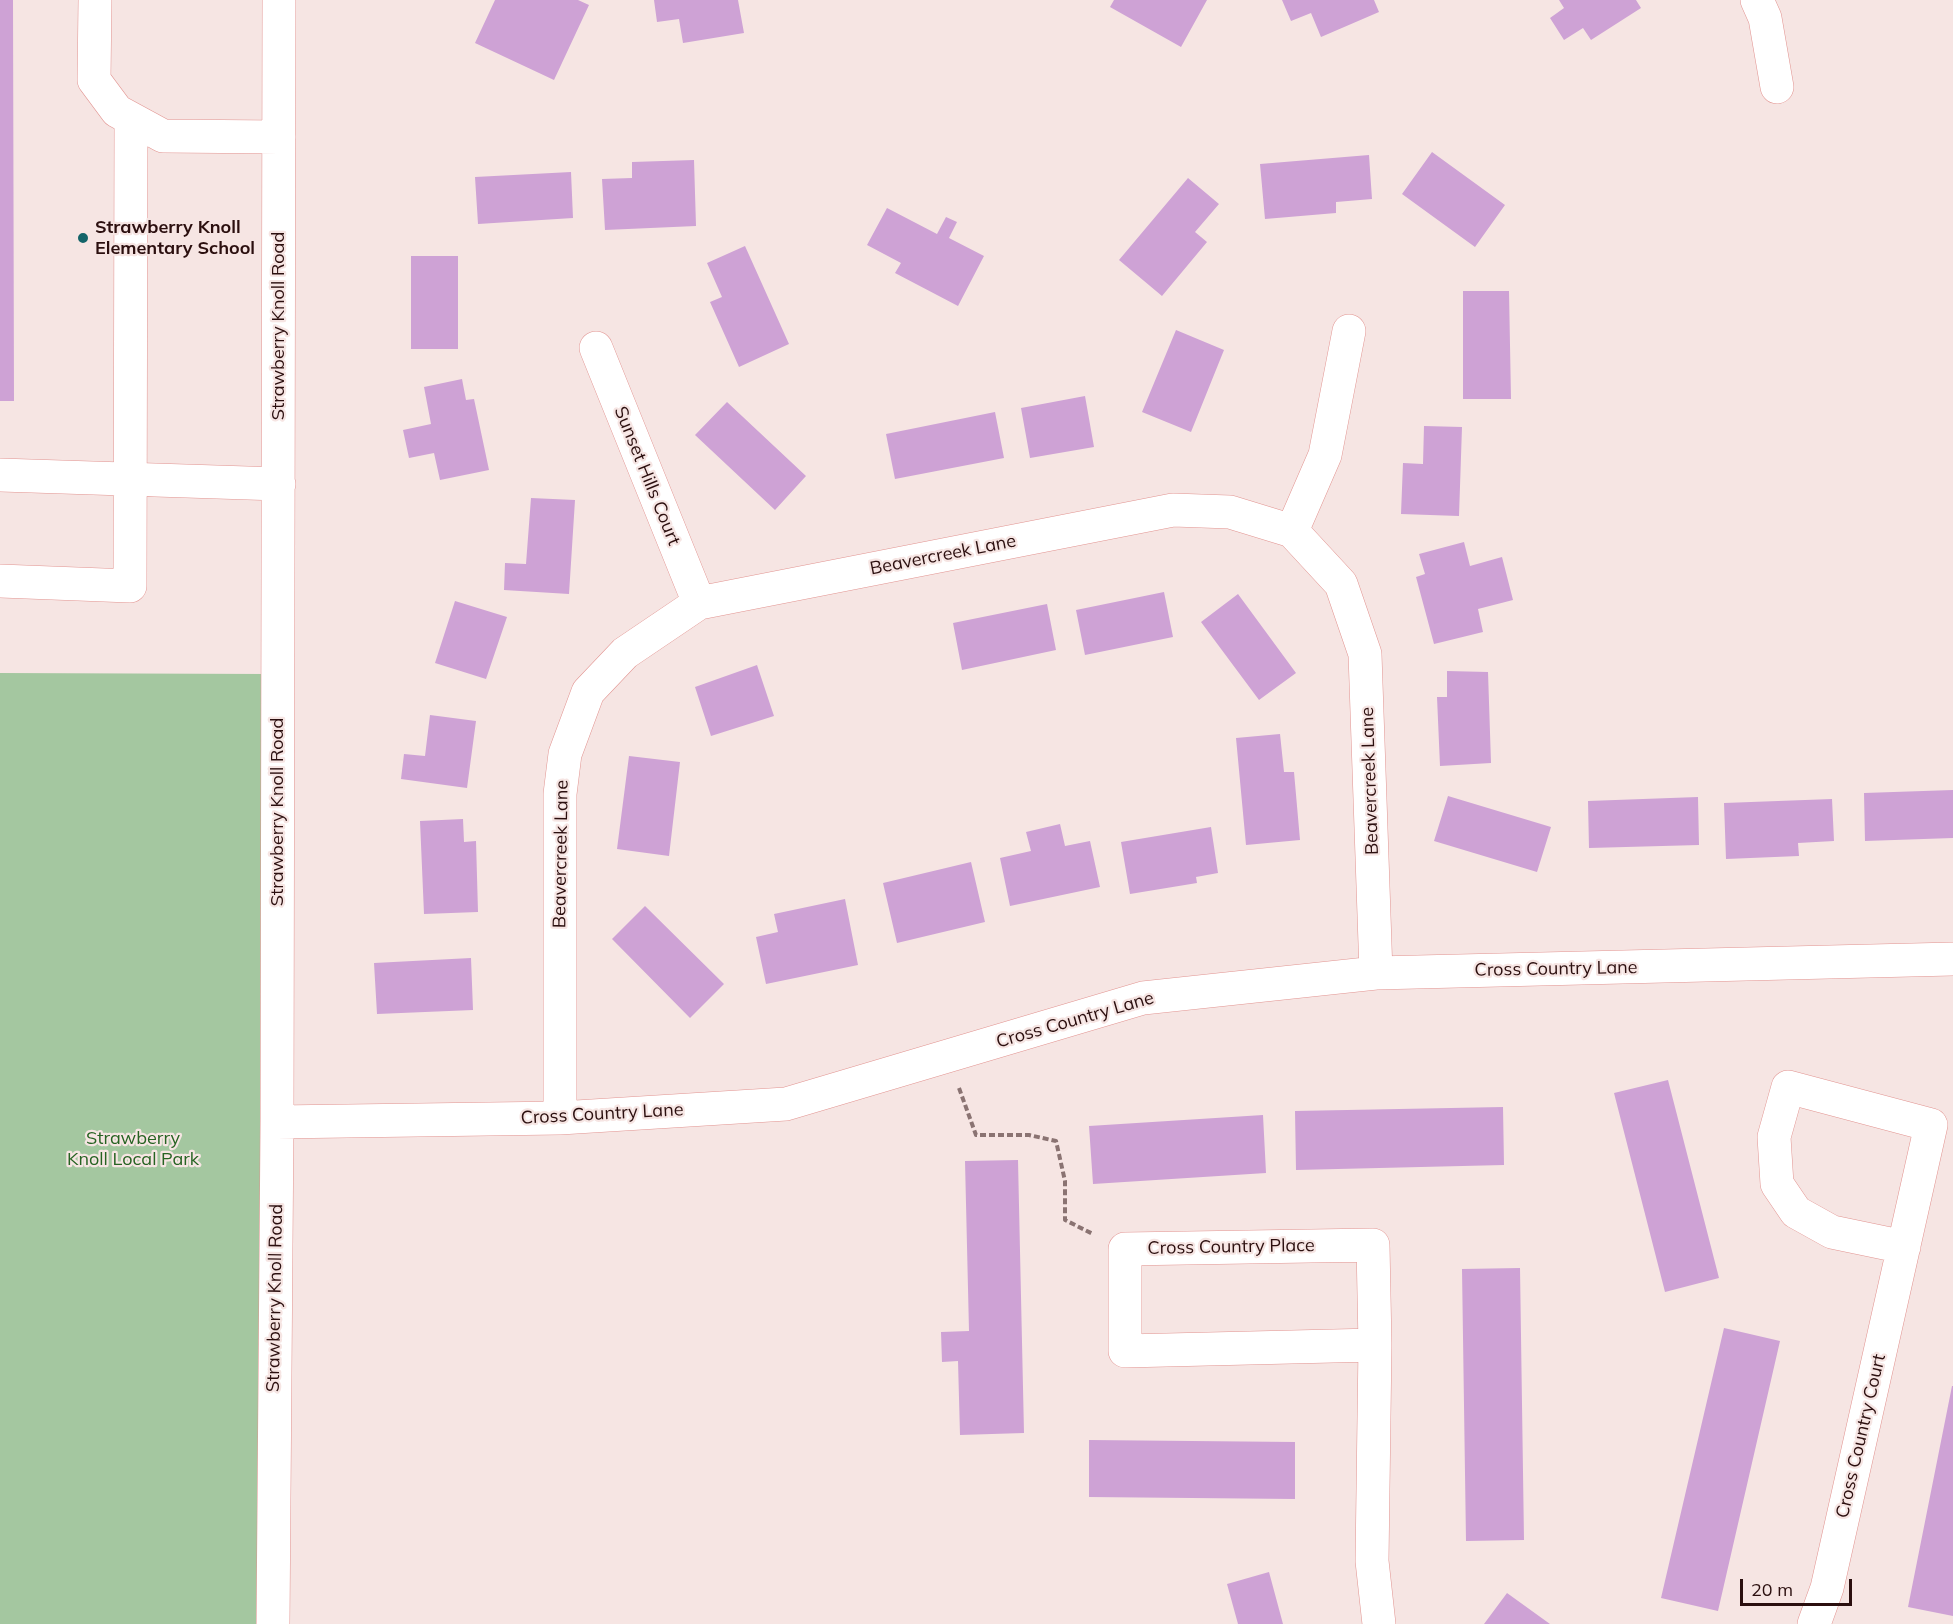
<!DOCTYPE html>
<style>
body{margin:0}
#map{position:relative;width:1953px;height:1624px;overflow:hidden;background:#f6e5e3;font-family:Mulish,sans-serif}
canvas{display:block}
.scale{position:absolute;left:1740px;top:1579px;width:112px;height:27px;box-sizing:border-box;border:3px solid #2b0f0f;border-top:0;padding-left:8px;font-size:18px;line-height:21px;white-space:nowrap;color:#2b0f0f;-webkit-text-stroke:4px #f6e5e3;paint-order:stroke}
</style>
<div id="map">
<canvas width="1953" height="1624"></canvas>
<div class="scale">20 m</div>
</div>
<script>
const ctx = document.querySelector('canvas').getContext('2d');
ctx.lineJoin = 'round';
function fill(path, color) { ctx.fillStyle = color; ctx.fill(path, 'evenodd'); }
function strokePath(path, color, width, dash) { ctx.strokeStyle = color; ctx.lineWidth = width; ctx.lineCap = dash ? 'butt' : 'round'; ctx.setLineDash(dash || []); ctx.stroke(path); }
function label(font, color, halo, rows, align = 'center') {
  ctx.font = font + ' Mulish,sans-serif'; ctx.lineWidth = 4.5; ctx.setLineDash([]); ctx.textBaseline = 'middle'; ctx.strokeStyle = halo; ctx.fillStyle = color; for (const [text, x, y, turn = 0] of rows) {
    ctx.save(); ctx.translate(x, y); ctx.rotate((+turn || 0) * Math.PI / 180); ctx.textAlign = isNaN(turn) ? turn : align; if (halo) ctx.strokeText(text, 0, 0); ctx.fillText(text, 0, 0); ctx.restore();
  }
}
fill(new Path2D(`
 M0,673L267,674L263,1624H0Z`), '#a4c7a0');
fill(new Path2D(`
 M0,0H13L14,401H0Z
 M495,0H578L589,5L554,80L475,43Z
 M654,0H738L744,33L683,43L679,19L657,22Z
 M1114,0H1207L1181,47L1110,7Z
 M1282,0H1374L1379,12L1321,37L1311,13L1291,21Z
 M1559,0H1636L1641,8L1591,40L1583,28L1564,40L1550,18L1564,8Z
 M1432,152L1505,205L1475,247L1402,194Z
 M1369,155L1372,199L1336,202V213L1265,219L1260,164Z
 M694,160L696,226L605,230L602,179L632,178V162Z
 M571,172L573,218L478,224L475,177Z
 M1188,178L1219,204L1195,232L1207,242L1162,296L1119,260Z
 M887,208L937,234L946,217L957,222L949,238L984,256L958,306L895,273L901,263L867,245Z
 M745,246L789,344L739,367L710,302L722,297L707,263Z
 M411,256H458V349H411Z
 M1463,291H1509L1511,399H1463Z
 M1176,330L1224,350L1191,432L1142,412Z
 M462,379L466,400L474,399L489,470L440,480L434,453L409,458L403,430L431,424L424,387Z
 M1085,396L1094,447L1030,458L1021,408Z
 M727,402L806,476L775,510L695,435Z
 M995,412L1004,458L895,479L886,434Z
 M1424,426L1462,427L1459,516L1401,514L1403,463L1423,464Z
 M531,498L575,500L569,594L504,590L505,563L526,564Z
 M1464,542L1470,566L1502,557L1513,600L1478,609L1483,632L1434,644L1416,577L1425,574L1419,554Z
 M1164,592L1173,637L1085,655L1076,610Z
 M1238,594L1296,673L1259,700L1201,622Z
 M455,601L507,617L486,679L435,663Z
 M1047,604L1056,650L962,670L953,623Z
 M757,665L774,716L711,736L695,687Z
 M1447,671L1488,672L1491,763L1440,766L1437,697H1447Z
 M430,715L476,721L467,788L401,779L404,754L425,756Z
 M1280,734L1284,772H1294L1300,840L1246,845L1236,738Z
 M629,756L680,762L669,856L617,849Z
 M1953,790V838L1865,841L1864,793Z
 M1448,796L1551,827L1537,872L1434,841Z
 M1698,797L1699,845L1589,848L1588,801Z
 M1832,799L1834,841L1798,843L1799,856L1726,859L1724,803Z
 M463,819L464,842L476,841L478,912L424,914L420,821Z
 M1060,824L1065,846L1090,841L1100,887L1010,906L1000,858L1031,851L1026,832Z
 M1211,827L1218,873L1196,877L1197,883L1130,894L1121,842Z
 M971,862L985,922L897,943L883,883Z
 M845,899L858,965L766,984L756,937L778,932L774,914Z
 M645,906L724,984L690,1018L612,939Z
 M471,958L473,1010L377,1014L374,963Z
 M1668,1080L1719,1278L1665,1292L1614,1093Z
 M1503,1107L1504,1165L1296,1170L1295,1111Z
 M1263,1115L1266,1173L1093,1184L1089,1126Z
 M1018,1160L1024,1433L960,1435L958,1361L942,1362L941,1332L969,1331L965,1161Z
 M1520,1268L1524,1540L1466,1541L1462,1269Z
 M1724,1328L1780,1341L1718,1611L1661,1598Z
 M1952,1386H1953V1616L1908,1607Z
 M1089,1440L1295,1442V1499L1089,1497Z
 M1269,1572L1283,1624H1238L1227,1584Z
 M1507,1593L1550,1624H1484Z`), '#cea2d5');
const minor = new Path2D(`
 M95,0L94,80L117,111L163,136L279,137
 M1757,0L1765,18L1777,87
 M596,348L699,603
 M0,475L279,484
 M1292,531L1325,455L1349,331
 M0,581L130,586L131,119
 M560,1118V794L565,754L588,692L625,653L699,603L1173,510L1230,512L1292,531L1341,584L1365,654L1376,973
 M277,1122L560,1118L786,1104L1143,998L1376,973L1953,959
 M1375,1345L1125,1351V1249L1373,1245L1375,1345L1372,1561L1379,1624
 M273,1624L277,1122L279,0
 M1814,1624L1827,1588L1931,1125L1788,1087L1774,1137L1777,1184L1796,1212L1832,1232L1904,1247`);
strokePath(minor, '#e29491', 34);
strokePath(new Path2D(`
 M959,1088L976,1135H1029L1056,1141L1065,1181V1220L1093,1234`), '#8a7372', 4, [6, 3]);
strokePath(minor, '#fff', 33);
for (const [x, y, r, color] of [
 [83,238,6,"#146469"]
]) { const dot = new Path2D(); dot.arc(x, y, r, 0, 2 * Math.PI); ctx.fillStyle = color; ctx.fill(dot); strokePath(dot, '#f6e5e3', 2); }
label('bold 18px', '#2b0f0f', '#f6e5e3', [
 ["Strawberry Knoll",95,228],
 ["Elementary School",95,249]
], 'left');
label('18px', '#2b0f0f', '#f6e5e3', [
 ["Strawberry Knoll Road",279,326,-90],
 ["Sunset Hills Court",647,476,68],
 ["Beavercreek Lane",943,555,-11],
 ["Beavercreek Lane",1370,781,-92],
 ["Strawberry Knoll Road",278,812,-90],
 ["Beavercreek Lane",561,854,-89],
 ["Cross Country Lane",1556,969,-1],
 ["Cross Country Lane",1075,1020,-16],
 ["Cross Country Lane",602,1114,-3],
 ["Cross Country Place",1231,1247,-1],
 ["Strawberry Knoll Road",275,1298,-89],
 ["Cross Country Court",1861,1436,-77]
]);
label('18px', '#266322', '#f6e5e3', [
 ["Strawberry",133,1139],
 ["Knoll Local Park",133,1160]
]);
</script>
